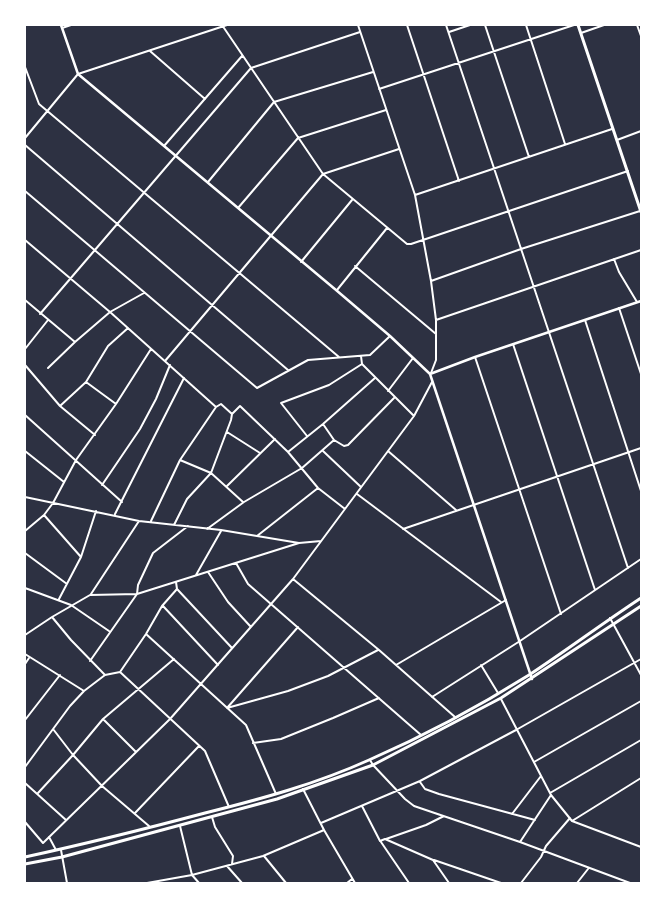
<!DOCTYPE html>
<style>
body{margin:0}
#map{position:relative;width:666px;height:908px;overflow:hidden;background:#2d3142;font-family:Jost,sans-serif}
canvas{display:block}
.frame{position:absolute;inset:0;border:26px solid #fff;pointer-events:none}
</style>
<div id="map">
<canvas width="666" height="908"></canvas>
<div class="frame"></div>
</div>
<script>
const ctx = document.querySelector('canvas').getContext('2d');
ctx.lineJoin = 'round';
function strokePath(path, color, width, dash) { ctx.strokeStyle = color; ctx.lineWidth = width; ctx.lineCap = dash ? 'butt' : 'round'; ctx.setLineDash(dash || []); ctx.stroke(path); }
strokePath(new Path2D(`
 M222,25L323,174L407,244H411L628,171
 M358,25L415,195L431,281L436,320V360L431,373
 M407,25L459,181
 M446,25L628,568
 M485,25L529,157
 M526,25L565,144
 M637,25L641,36
 M62,28L71,25
 M449,32L470,25
 M581,33L604,25
 M150,51L205,99
 M25,67L39,104L339,357
 M379,89L574,25
 M25,138L78,74L227,25
 M617,140L641,131
 M25,145L288,370
 M164,146L242,56
 M208,182L274,102L373,72
 M25,191L257,388L308,360L370,355L390,336
 M415,195L612,129
 M238,208L298,138L386,110
 M25,240L110,312L216,407
 M614,259L619,272L637,302
 M301,262L352,200
 M355,266L436,334
 M431,281L521,249L640,211
 M337,290L387,228
 M25,300L75,342L110,312L144,293
 M619,308L641,374
 M40,314L251,68L360,32
 M436,320L641,250
 M585,320L641,491
 M513,344L595,590
 M25,349L48,320
 M361,356L362,364L414,416
 M475,357L561,614
 M165,361L323,174L399,149
 M25,365L60,406L95,435
 M48,368L75,342
 M86,382L116,404
 M388,391L413,358
 M60,406L86,382L108,346L128,328
 M232,414L240,406L288,452L318,488L345,509
 M25,415L122,502
 M323,424L334,440L344,446L348,445L395,397
 M227,432L260,453
 M307,436L281,403L329,385L362,364
 M25,451L64,482
 M323,451L361,487
 M388,451L456,510
 M288,452L323,424L375,378
 M180,460L211,473L243,502
 M102,485L140,429L156,399L170,365
 M227,486L275,439
 M357,494L501,602
 M25,497L139,521L221,530L299,543L321,541
 M115,514L184,378
 M44,515L81,557
 M151,521L180,460L216,407
 M174,525L187,499L211,473L231,420L232,414L221,404L216,407
 M207,529L244,502L302,468L334,440
 M403,529L641,448
 M25,531L44,515L53,503L76,460L116,404L151,349
 M257,536L318,488
 M25,553L67,584
 M236,563L248,584L421,735
 M208,572L228,602L251,627
 M196,575L221,531
 M293,579L379,650L455,717
 M25,588L71,605L109,631
 M177,589L232,648
 M91,594L139,521
 M59,599L81,557L96,511
 M163,606L218,665
 M610,618L641,675
 M146,634L246,725L276,794
 M25,635L52,617
 M25,654L84,691
 M90,661L137,594L138,585L153,553L188,526
 M25,664L29,658
 M396,665L506,600
 M481,665L498,693
 M120,672L205,751L229,807
 M105,675L71,640L52,617L90,595L137,594L299,543
 M432,697L520,641L641,559
 M501,699L551,795L572,821L641,847
 M227,708L288,691L328,676L378,650
 M227,708L298,627
 M103,719L136,752
 M25,720L60,675
 M53,729L73,755L102,786L149,826
 M253,743L281,739L333,718L379,698
 M370,760L373,765L405,799L414,806L520,842L630,883
 M534,762L641,701
 M25,767L70,706L84,691L105,675L120,672L146,634L162,606L177,589L176,582
 M420,782L425,789L439,794L535,820
 M25,783L66,820
 M303,789L324,830L355,883
 M38,793L73,755L103,719L174,659
 M550,793L641,740
 M362,806L380,841L385,839L433,860L449,883
 M135,813L199,746
 M512,814L541,776
 M212,817L215,827L233,856L232,864
 M572,821L641,778
 M25,822L43,843L170,719L293,579L414,416L432,382
 M321,823L420,781L516,730L641,659
 M180,826L192,875L199,883
 M49,837L56,850
 M386,839L426,825L444,816
 M381,842L409,883
 M520,842L551,795
 M61,850L67,883
 M264,856L286,883
 M434,860L501,883
 M227,866L242,883
 M147,883L192,875L263,856L324,830
 M347,883L352,879
 M521,883L541,857L546,846L570,818
 M577,883L588,869`), '#fff', 2);
strokePath(new Path2D(`
 M61,25L78,74L336,290L390,336L430,374L532,679
 M430,374L475,357L641,301`), '#fff', 2.5);
strokePath(new Path2D(`
 M578,25L641,212
 M25,857C85,844 145,829 205,813C261,799 316,784 369,760C424,736 478,707 529,675C567,650 603,623 641,598
 M25,864L62,857L277,799L373,765L501,698L641,606`), '#fff', 3);
</script>
